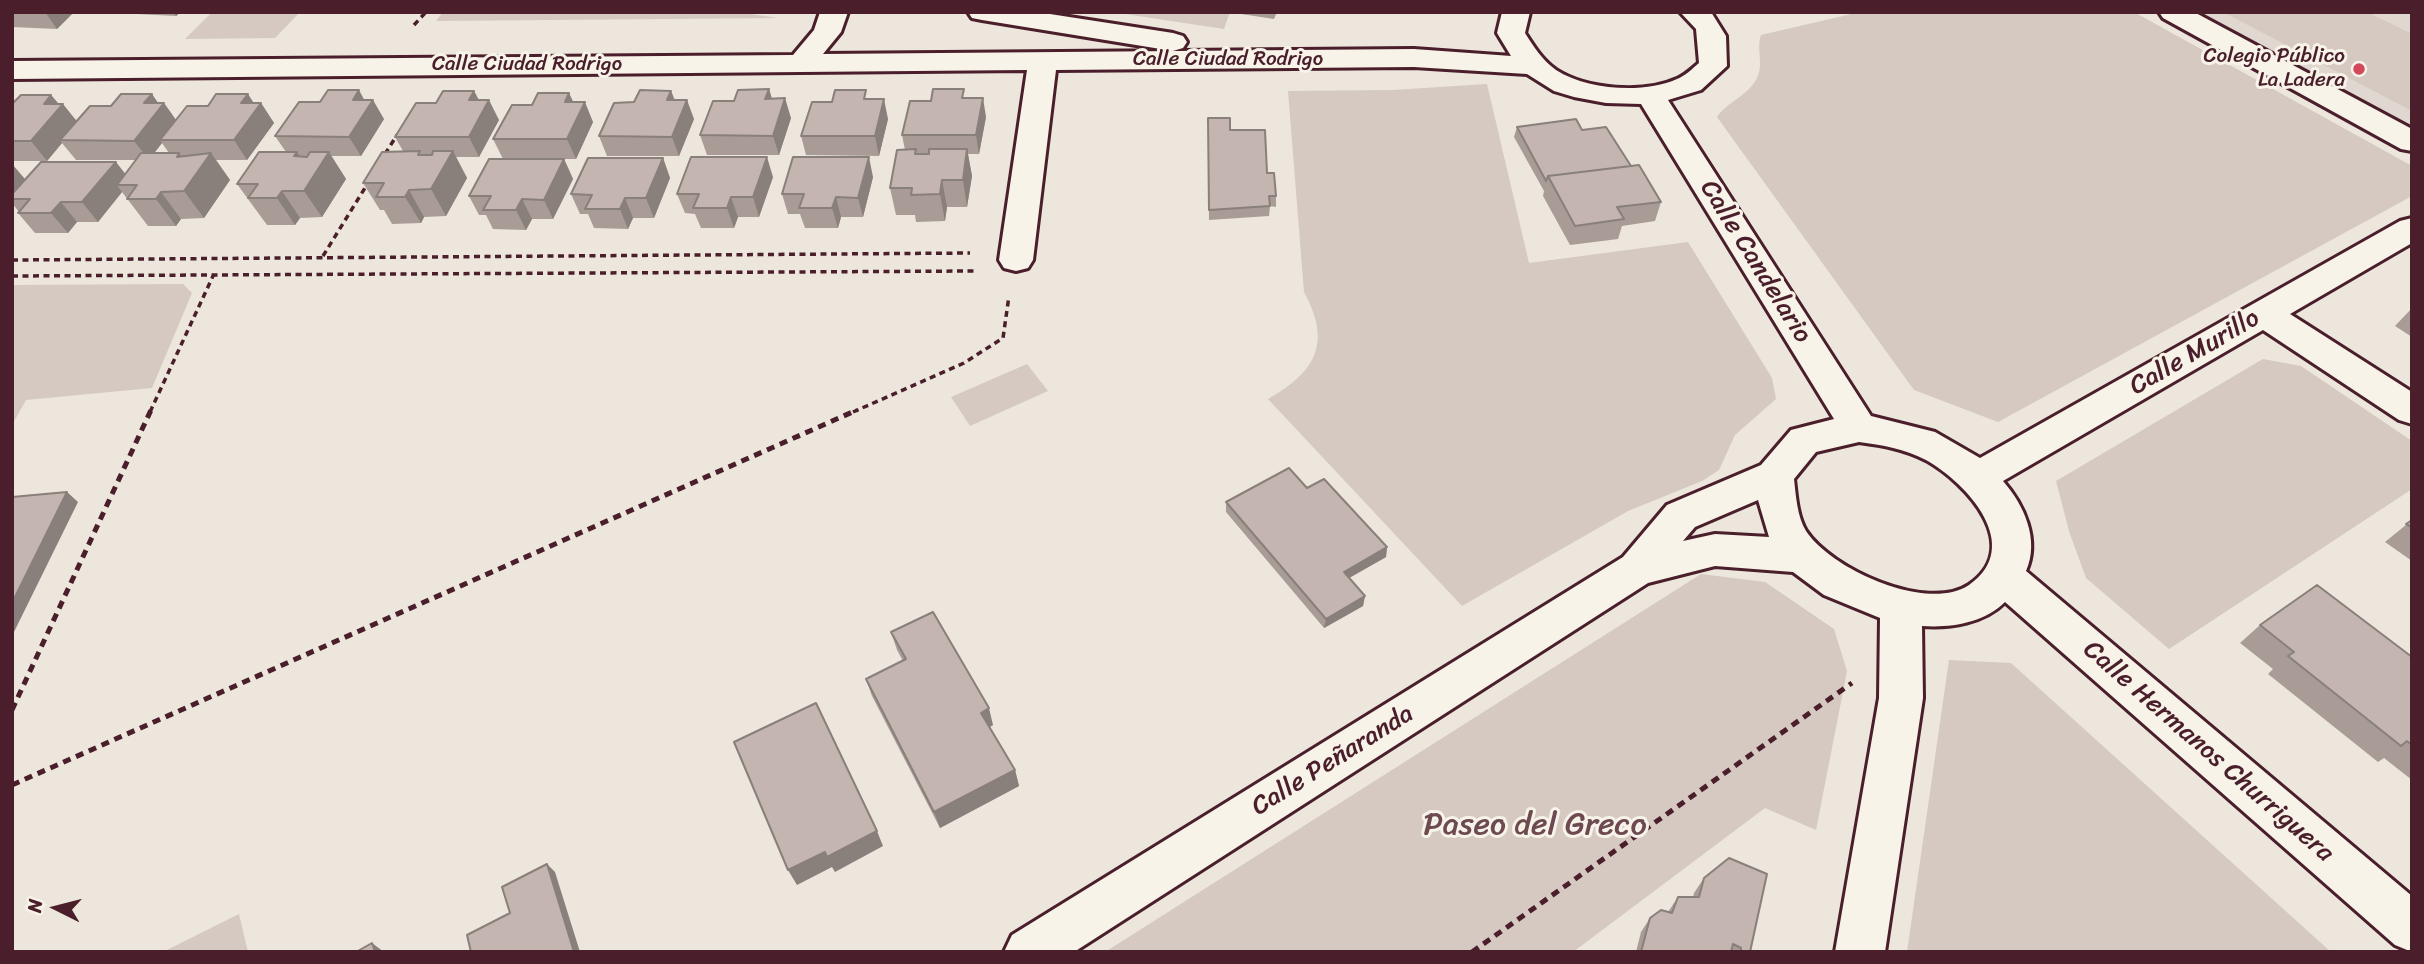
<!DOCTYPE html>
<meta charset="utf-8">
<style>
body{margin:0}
#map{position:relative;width:2424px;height:964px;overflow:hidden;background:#ece6dd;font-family:Sriracha,sans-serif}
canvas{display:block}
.frame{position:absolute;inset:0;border:14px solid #4a1f2b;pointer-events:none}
.north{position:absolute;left:21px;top:873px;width:70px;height:70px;-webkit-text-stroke:5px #f7f3e8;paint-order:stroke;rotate:276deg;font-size:19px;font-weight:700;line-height:28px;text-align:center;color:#4a1f2b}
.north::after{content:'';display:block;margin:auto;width:24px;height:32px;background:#4a1f2b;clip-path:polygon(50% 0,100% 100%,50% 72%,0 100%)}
</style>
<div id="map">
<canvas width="2424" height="964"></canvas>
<div class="frame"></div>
<div class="north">N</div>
</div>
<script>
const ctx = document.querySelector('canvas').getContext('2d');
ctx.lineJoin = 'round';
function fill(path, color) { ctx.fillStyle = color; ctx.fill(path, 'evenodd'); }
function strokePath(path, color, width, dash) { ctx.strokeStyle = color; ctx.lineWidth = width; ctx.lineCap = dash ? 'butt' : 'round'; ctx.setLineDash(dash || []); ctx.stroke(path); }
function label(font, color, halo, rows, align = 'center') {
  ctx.font = font + ' Sriracha,sans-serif'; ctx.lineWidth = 6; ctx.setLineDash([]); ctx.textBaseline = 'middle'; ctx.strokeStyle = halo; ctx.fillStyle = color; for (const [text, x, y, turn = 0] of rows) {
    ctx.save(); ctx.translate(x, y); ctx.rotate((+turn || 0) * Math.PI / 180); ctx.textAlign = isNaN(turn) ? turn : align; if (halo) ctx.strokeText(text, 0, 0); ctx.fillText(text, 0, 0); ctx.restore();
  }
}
fill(new Path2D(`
 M2199,12H2412V126Z`), '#e0d7d0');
fill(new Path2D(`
 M212,12H300L275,38L185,39Z
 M443,12H737L778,18L436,21Z
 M1112,12H1230L1224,29Z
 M1860,12H2134L2412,166V196L1998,422L1914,390L1717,117C1728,101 1748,96 1757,78C1764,64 1756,49 1761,35Z
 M2223,12H2367L2412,34V111Z
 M1487,84L1529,263L1688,242L1772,378L1776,399L1735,435L1719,470L1702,481L1628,511L1462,606L1268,399C1316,372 1332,343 1304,292L1288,91L1393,90Z
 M183,284L192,293L152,388L26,400L12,425V285Z
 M2263,359L2301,366L2412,441V489L2169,649L2086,578L2069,531L2056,481Z
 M1027,364L1048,391L970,426L951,397Z
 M1701,574L1765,582L1834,629L1847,671L1816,830L1765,808L1573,952H1105Z
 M1949,660L2011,663L2331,952H1907Z
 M239,914L248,952H163Z`), '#d5c9c2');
const minor = new Path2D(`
 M820,12H848L841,32L823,54L1414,49L1511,56L1497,33L1502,12H1530L1525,33C1534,47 1542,60 1556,70C1587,90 1644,94 1677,79C1685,76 1692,69 1699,63L1696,29L1680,12H1711L1726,36L1727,66L1701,90L1668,100L1871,416L1935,432L1980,458L2400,221L2412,218V243L2290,314L2412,392V424L2399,420L2263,330L2003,481C2024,505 2040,540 2026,571L2412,896V952L2395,945L2005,602C1984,623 1951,628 1922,626L1923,698L1885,952H1835L1879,698L1880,618L1824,595L1793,572L1715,566L1648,583L1074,952H1004L1012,935L1623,557L1667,505L1761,465L1791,430L1834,419L1641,104L1606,103L1574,97L1554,91L1527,74L1414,67L1056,70L1033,260L1028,268L1016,271L1004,268L999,260L1027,70L12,79V61L793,55L814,30ZM1859,442C1882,445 1905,449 1926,460C1967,483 2025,546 1969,585C1927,613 1831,569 1806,531C1797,516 1796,496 1794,479L1816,452ZM1758,500L1769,537L1715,534L1683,541L1695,527Z
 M968,12H1037L1173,33L1183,36L1187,42L1183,48L1173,51L982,20L972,18Z
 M2159,12H2194L2412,129V151L2401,149L2163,18Z`);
strokePath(minor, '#4a1f2b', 6);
strokePath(new Path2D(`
 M414,25L426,12
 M385,154L397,135
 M323,256L368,183
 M12,260L970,253
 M12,276L974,271
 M150,412L213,276
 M853,412L964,363L1003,338L1009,296`), '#4a1f2b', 3.5, [6, 4.5]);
strokePath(new Path2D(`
 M12,710L151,410
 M12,785L857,410
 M1472,952L1852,683`), '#4a1f2b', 5, [8, 6]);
fill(minor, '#f7f3e8');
fill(new Path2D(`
 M12,12H74L57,29L12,27Z
 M135,12H181L176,16L136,14Z
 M1241,12H1277L1274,19L1241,14Z
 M769,89L772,99L791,118L779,155H707L700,135L734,101Z
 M474,91L479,100L499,120L479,157H456L467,178L446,216L424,217L421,223L392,224L384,210H380L363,183L403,151L395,137L436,103Z
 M671,91L675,100L694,119L679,156H607L599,136L634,102Z
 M569,93L573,102L593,122L576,159H503L493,139L532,105Z
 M51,95L59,104L77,121L158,103H164L176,120L254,103H261L274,123L247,160H216L230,180L204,218L181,219L176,226H148L122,192L98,222H77L68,233H35L18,213L19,212L12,203V164L25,179L125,174L136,160H76L62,143L47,161H12V104ZM162,143L169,153H154Z
 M966,98L986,117L979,154H968L972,176L967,207H947L945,221L916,222L915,215H896L890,188L905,150L902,135L931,101Z
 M868,99L888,119L879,156L806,155L801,136L832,102Z
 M364,100L384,119L361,156H331L346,179L322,217L300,218L295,225H267L237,184L286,152L275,136L320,102Z
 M1208,118L1230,130L1267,173L1276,196V207L1270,206L1269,216L1209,220Z
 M1517,127L1582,130L1631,166L1661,202L1655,221L1622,226L1618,239L1570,245L1543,196L1544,191L1514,137Z
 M663,158L670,178L654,218H633L628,229L594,228L588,214H580L571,194Z
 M564,159L573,179L553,219H532L526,230L493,229L486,215H479L469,196Z
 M773,177L759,217H738L734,228H701L695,214L685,213L677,194Z
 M873,177L863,217H841L838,228H805L800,214H788L782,194Z
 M2412,308V337L2395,326Z
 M1307,488L1387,547L1386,557L1349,578L1365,596L1363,606L1324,628L1226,512V502Z
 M2412,520V561L2385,542Z
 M2260,625L2412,657V780L2384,758L2378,762L2268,674L2273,669L2240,643Z
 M891,632L993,725L990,727L1015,770L1019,786L940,828L872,696L866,679L903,661L897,650Z
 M1704,878L1750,952H1636L1641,932L1650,918L1668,912L1678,897H1693L1694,893Z`), '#a99c97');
fill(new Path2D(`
 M45,12H74L57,29Z
 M173,12H181L176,16Z
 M769,89L775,109L765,99Z
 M359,90L368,107L373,100L384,119L361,156L349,137L353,100Z
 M474,91L484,110L489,100L499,120L479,157L469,137V100Z
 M671,91L678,110L667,100Z
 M569,93L578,112L565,102Z
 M152,94L161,107L164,103L178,123L160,140L162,143L149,160L134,141L144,103Z
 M248,94L257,108L261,103L274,123L247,160L234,140L241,103Z
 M51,95L61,107L63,104L79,124L60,140L62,143L47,161L31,141L44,104Z
 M785,98L791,118L779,155L773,136Z
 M983,98L986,117L979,154L976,135Z
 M884,99L888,119L879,156L875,136Z
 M687,100L694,119L679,156L672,137Z
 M585,102L593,122L576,159L567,139Z
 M967,149L972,176L967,207L963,180Z
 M453,151L467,178L446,216L431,189Z
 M297,152L313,177L329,152L346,179L322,217L304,191L294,156Z
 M179,153L196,175L211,153L230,180L204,218L184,191L177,157Z
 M767,157L773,177L759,217L753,197Z
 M869,157L873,177L863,217L858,198Z
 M663,158L670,178L654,218L646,198Z
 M564,159L573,179L553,219L544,200Z
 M116,162L131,181L117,185L122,192L98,222L82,202Z
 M12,164L28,183L12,199Z
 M942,180L947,207L945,221L940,194Z
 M409,190L424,217L421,223L405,197Z
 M282,191L300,218L295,225L277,198Z
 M161,192L181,219L176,226L156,199Z
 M731,197L738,217L734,228L727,208Z
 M836,197L841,217L838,228L832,208Z
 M625,198L633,218L628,229L620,209Z
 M522,199L532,219L526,230L516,210Z
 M61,202L77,222L68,233L51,213Z
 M67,492L78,502L12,636V603Z
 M1387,547L1386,557L1342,582L1344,572Z
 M1365,596L1363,606L1324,628L1326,619Z
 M989,708L993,725L986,729L981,713Z
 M1015,770L1019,786L940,828L934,812Z
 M877,831L883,846L835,872L832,867L797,885L788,870L825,852Z
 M547,864L555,872L580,952H574Z
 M372,943L384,952H375Z`), '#897f7b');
const building = new Path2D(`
 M769,89L765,99L785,98L773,136L700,135L713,101H734L738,90Z
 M933,89H964L962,98H983L976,135H902L910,101H931Z
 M328,90H359L353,100H373L349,137L275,136L299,102H320Z
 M640,90L671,91L667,100H687L672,137L599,136L614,103L634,102Z
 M835,90H866L864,99H884L875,136H801L812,102H832Z
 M443,91H474L469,100H489L469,137H395L416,103H436Z
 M538,93H569L565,102H585L567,139H493L512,105H532Z
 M121,94H152L144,103H164L134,141L60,140L90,106H111Z
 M216,94H248L241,103H261L234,140H160L187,106H208Z
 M21,95H51L44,104H63L31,141H12V104Z
 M1208,118H1230V130H1265L1267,173H1274L1276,196H1269L1270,206L1209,210Z
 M1576,119L1582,130L1606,127L1631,166L1548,176L1546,181L1517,127Z
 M916,149L915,154H929V149H967L963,180H942L940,194L911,195L912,188H890L897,150Z
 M420,151L418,155H432L433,151H453L431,189L409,190L405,197H376L384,183H363L382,152Z
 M259,152H297L294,156L307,157L310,152H329L304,191H282L277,198H248L258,184H237Z
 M141,153H179L177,157L211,153L184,191L161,192L156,199H127L137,185H117Z
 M691,157H767L753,197H731L727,208H693L699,194H677Z
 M793,157H869L858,198L836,197L832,208H799L804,194H782Z
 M588,158H663L646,198H625L620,209H585L592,195L571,194Z
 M489,159H564L544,200L522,199L516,210H483L491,196H469Z
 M41,162H116L82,202H61L51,213H18L30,199H12V194Z
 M1639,165L1661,202L1617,207L1624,219L1575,226L1548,176Z
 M1289,468L1307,488L1324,479L1387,547L1344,572L1365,596L1326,619L1226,502Z
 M67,492L12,603V497Z
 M2412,520V527L2406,524Z
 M2317,585L2412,657V745L2407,741L2401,746L2288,656L2294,652L2260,625Z
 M933,612L989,708L981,713L1015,770L934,812L866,679L906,659L891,632Z
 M816,703L877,831L827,857L825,852L788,870L734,742Z
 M1729,858L1767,874L1750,952H1741V948L1733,944L1731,952H1641L1650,918L1661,910L1672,913L1678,897H1699L1704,878Z
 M547,864L574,952H471L467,935L510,913L502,887Z
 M372,943L375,952H356Z`);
fill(building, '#c4b5b0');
strokePath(building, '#897f7b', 2);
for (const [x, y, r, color] of [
 [2359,69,7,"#d1495b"]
]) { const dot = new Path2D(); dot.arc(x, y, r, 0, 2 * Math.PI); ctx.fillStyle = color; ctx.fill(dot); strokePath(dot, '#f7f3e8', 2.5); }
label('21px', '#4a1f2b', '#f7f3e8', [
 ["Colegio Público",2345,57],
 ["La Ladera",2345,81]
], 'right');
label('21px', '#4a1f2b', '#f7f3e8', [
 ["Calle Ciudad Rodrigo",1228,60],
 ["Calle Ciudad Rodrigo",527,65]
]);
label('26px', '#4a1f2b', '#f7f3e8', [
 ["Calle Candelario",1755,262,58],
 ["Calle Murillo",2195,353,-30],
 ["Calle Hermanos Churriguera",2208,752,41],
 ["Calle Peñaranda",1333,761,-32]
]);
label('32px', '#6d4a51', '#f7f3e8', [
 ["Paseo del Greco",1535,826]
]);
</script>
